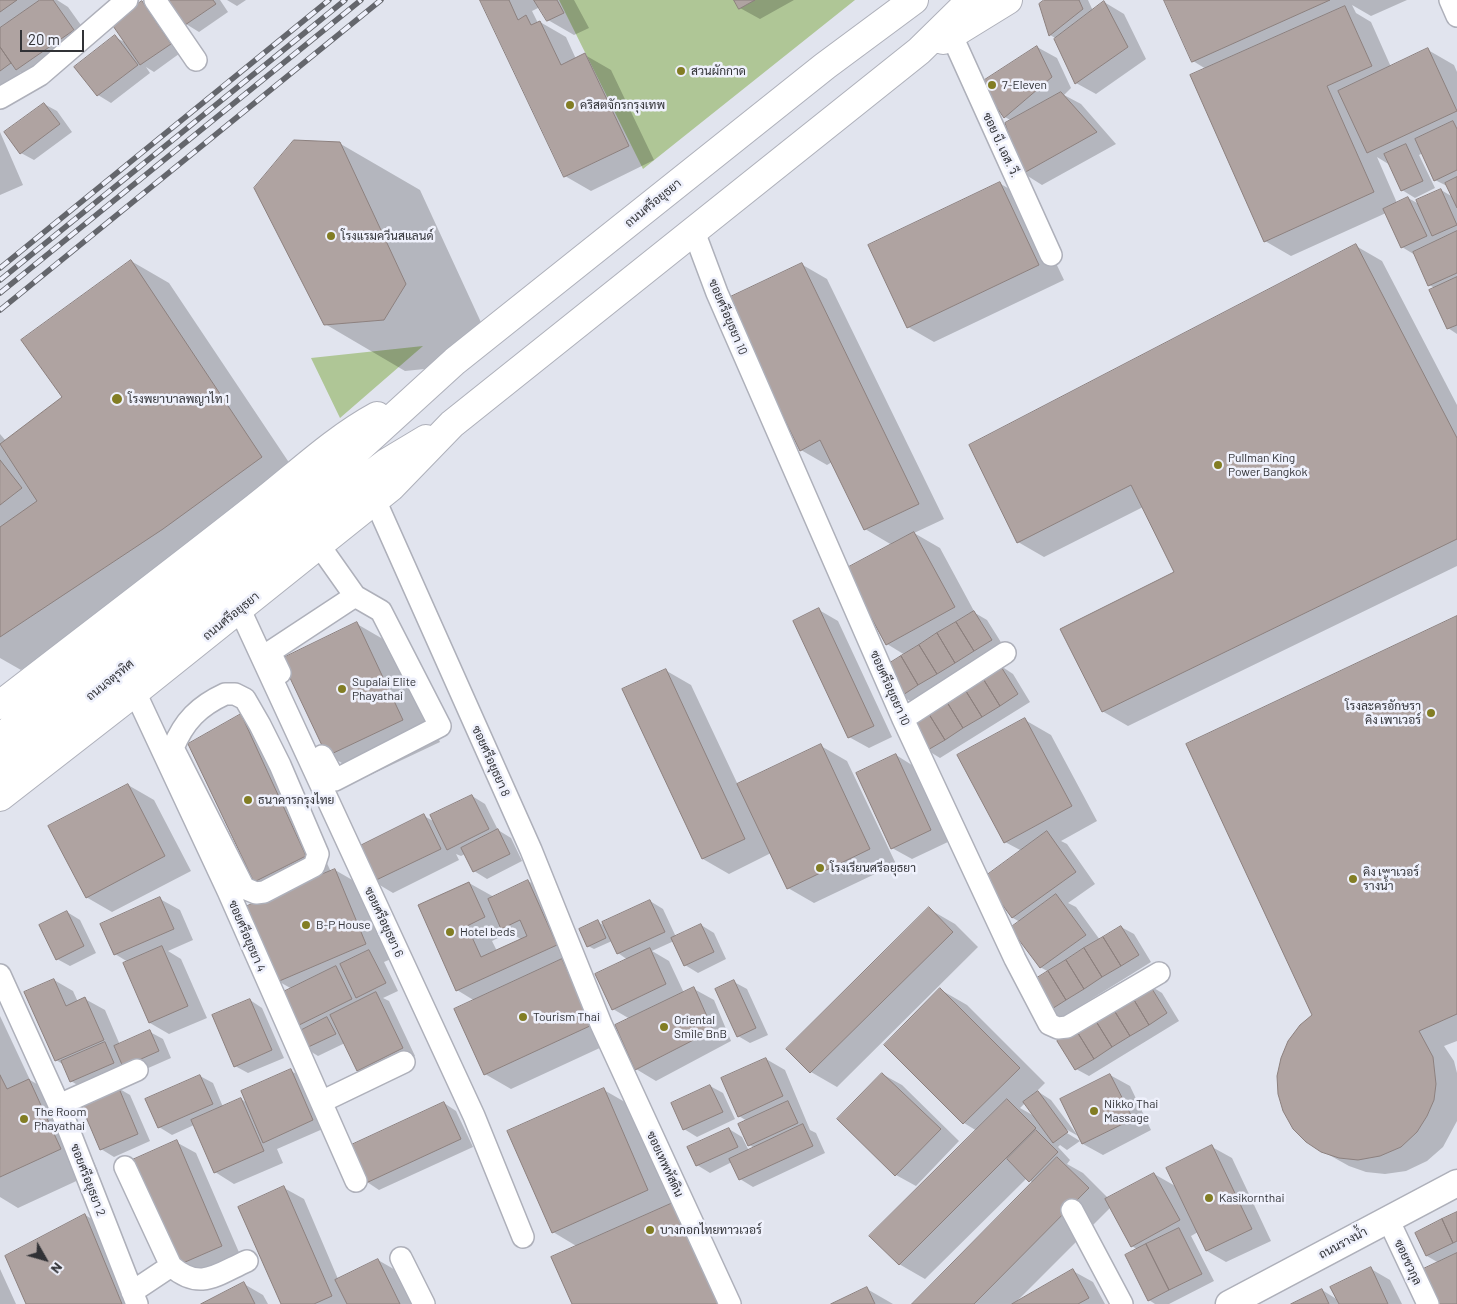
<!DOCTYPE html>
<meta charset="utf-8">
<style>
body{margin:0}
#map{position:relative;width:1457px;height:1304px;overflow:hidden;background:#e1e4ee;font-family:Barlow,sans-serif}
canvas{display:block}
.north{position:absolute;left:20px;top:1234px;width:50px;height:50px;-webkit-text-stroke:4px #eff1fc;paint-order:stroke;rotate:128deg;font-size:14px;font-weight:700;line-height:20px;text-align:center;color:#313236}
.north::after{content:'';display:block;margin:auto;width:18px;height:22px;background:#313236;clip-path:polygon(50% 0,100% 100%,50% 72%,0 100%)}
.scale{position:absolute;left:20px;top:30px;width:64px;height:22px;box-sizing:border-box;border:2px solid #313236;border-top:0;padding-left:6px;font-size:15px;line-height:18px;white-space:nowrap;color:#313236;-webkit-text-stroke:4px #eff1fc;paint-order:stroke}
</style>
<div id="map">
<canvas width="1457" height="1304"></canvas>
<div class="north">N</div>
<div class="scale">20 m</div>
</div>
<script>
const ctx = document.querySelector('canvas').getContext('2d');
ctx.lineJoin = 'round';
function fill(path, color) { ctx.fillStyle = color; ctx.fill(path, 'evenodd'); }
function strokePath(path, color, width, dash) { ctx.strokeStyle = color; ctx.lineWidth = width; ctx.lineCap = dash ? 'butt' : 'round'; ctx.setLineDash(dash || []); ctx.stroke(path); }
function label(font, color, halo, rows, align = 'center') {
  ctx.font = font + ' Barlow,Sarabun,sans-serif'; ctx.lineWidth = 5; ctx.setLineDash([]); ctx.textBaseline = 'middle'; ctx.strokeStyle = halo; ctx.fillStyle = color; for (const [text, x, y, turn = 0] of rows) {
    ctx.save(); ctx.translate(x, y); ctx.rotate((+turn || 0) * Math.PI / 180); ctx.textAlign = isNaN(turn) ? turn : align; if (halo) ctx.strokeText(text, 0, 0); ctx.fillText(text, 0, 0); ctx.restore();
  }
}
fill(new Path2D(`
 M559,0H855L643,169Z
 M423,346L340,418L311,358Z`), '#afc696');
fill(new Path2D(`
 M0,0H57L68,7L93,42L36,81L21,72L0,88Z
 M169,0H220L228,12L199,32L186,24Z
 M227,0H246L237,6Z
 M482,0H574L589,28L574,35L548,20L540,7L532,11L538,23L540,22L566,37L576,59L585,55L611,70L654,160L591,191L565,176Z
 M736,0H794L760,19L740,8Z
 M1047,0H1088L1093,11L1104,2L1124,14L1146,59L1096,94L1076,83L1055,40L1057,39L1050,35Z
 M1166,0H1407L1371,16L1352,5L1356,13L1371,22L1391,67L1428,50L1454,65L1457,72V334L1448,328L1435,288L1429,285L1415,255L1402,247L1386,213L1291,256L1265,241L1206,69L1193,61ZM1423,153L1435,180L1449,187L1453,197L1441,190L1419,204L1408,198L1397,203L1377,157L1390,165L1402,190L1415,198L1435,188L1419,155Z
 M142,3L155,10L183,51L154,72L146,67L150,73L111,103L98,95L76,67L115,37L126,43Z
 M1037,47L1057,58L1071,88L1064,95L1081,104L1116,144L1042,185L1023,173L1012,121L1005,117Z
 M44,104L57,111L72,132L34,160L21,153Z
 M0,132L23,185L0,195Z
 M339,143L420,190L485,331L464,365L405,371L325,324Z
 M999,183L1025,198L1064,280L934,342L908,327Z
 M1356,246L1382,261L1457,405V566L1128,726L1102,711L1176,573L1143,507L1044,557L1018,542Z
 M131,261L169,283L300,479L201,550L21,670L0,658V434L6,441L64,398Z
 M801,264L827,279L944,519L914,533L940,548L975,613L987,620L1004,647L914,703L901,696L905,655L887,644L892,545L865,529L832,462L827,465L801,450Z
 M819,610L838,621L892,737L869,748L849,737Z
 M1457,617V1041L1444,1046L1454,1061L1457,1073V1121L1443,1147L1427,1161L1406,1171L1385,1174L1366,1172L1349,1166L1322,1151L1314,1015Z
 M357,624L395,646L440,742L366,777L328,755Z
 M1001,666L1013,674L1030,702L940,758L927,750Z
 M665,670L691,685L738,785L821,746L847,761L896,864L814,903L788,888L771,853L729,874L703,859Z
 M241,716L267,731L331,872L335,870L361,885L391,959L384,962L398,991L383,998L389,1001L415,1056L371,1078L358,1070L345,1043L318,1056L305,1048L292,1028V989L278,981V894L255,881Z
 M1025,720L1051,735L1097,821L1061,841L1067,844L1095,884L1068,903L1076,907L1100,940L1121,927L1134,934L1151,962L1061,1018L1048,1011L1049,972L1040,967L1020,922L1013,918L985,878L1022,851L1005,842Z
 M896,755L915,767L950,841L912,859L892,848Z
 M128,785L154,800L191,871L112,912L86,897Z
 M472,796L485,804L498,830L511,838L522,861L487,879L474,871L465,854L461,856L456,854L459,860L393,893L373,881L424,816L435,822Z
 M528,881L554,896L617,1040L511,1089L485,1074L475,1001L457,990L469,883L494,897ZM510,932L522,940L497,951L492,941Z
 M160,899L180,910L193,940L168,951L181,959L207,1018L169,1034L150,1023L128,962L115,954Z
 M650,901L663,909L676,937L701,925L714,933L726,959L698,973L685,965L674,941L652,951L669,961L684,993L694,989L714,1000L731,1041L656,1081L636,1069L630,1019L613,1009L628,960L618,953L612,941L594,949L588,946L598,922L605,926Z
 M929,909L955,924L978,947L837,1087L811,1072L788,1049Z
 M67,912L80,920L96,953L70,966L57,959Z
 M54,980L73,991L78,1002L85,999L105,1010L120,1045L150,1032L163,1039L171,1058L137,1073L84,1089L71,1081L64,1065L56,1060Z
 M734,982L747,989L768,1035L750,1043L738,1036Z
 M1149,985L1162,993L1179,1021L1089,1076L1076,1069Z
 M941,990L967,1005L1045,1083L1037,1091L1051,1100L1078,1136L1064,1128L1062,1130L1080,1141L1067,1150L1060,1145L1058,1147L1070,1160L1067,1164L1083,1173L1109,1199L1154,1174L1177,1187L1212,1147L1232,1158L1271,1241L1226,1262L1207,1251L1198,1232L1191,1236L1214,1281L1169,1304H1155L1149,1300L1138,1250L1132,1246L1111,1207L1016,1302L1073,1271L1093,1282L1105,1304H914L1033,1183L1027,1178L925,1279L899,1264L977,1131L964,1123ZM1025,1103L1036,1117L1020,1108Z
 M250,1000L262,1008L284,1058L248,1073L235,1066Z
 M0,1016L30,1080L67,1102L98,1171L18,1208L0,1197Z
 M766,1059L785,1070L810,1130L816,1133L825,1153L753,1187L740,1179L732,1162L710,1173L697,1165L729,1129L742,1137L749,1151L755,1148L749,1145L747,1121L739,1116Z
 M291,1071L304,1078L325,1128L277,1149L283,1163L234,1184L215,1172L194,1125L172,1135L159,1127L200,1076L213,1083L223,1107L241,1099L247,1103Z
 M882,1074L902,1085L959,1141L916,1186L896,1175L839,1119Z
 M1110,1075L1130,1086L1151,1130L1103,1155L1083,1144L1081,1139Z
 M710,1086L723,1093L735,1119L697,1137L684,1129Z
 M118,1088L130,1095L150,1141L114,1157L101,1149Z
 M604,1090L630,1105L738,1304H573L578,1247L553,1232Z
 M444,1103L456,1111L473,1147L379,1190L367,1182Z
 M176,1142L196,1153L241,1257L196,1277L177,1265Z
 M284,1188L304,1199L338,1279L378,1260L404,1275L418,1304H282Z
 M1457,1214V1304L1439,1263L1427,1256Z
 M85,1215L111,1230L141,1304H28Z
 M0,1269L16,1304H0Z
 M1371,1269L1390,1280L1402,1304H1293L1322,1290L1338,1300Z
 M244,1284L263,1295L268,1304H204Z
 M867,1289L893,1304H834Z`), '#0003');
const building = new Path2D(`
 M0,0H17L0,12Z
 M40,0H53L74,30L16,70L0,47V28Z
 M167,0H213L216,4L185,25Z
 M480,0H509L518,20L526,15L531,25L540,21L561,65L585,53L629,146L564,177Z
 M534,0H557L564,13L547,21Z
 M734,0H755L739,9Z
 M1044,0H1079L1083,9L1049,36L1039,4Z
 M1164,0H1330L1192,62Z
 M142,1L171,44L140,65L111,23Z
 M1104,1L1128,47L1075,84L1054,39Z
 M1345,6L1372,66L1327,86L1374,192L1264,242L1190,75Z
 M115,35L138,65L97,96L74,67Z
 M1037,46L1052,77L1004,118L980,83Z
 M0,47L11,63L0,71Z
 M1428,48L1457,111L1367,153L1338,91Z
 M1061,92L1097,132L1022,174L1005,123Z
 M44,103L60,124L20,154L4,132Z
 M1453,121L1457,129V170L1434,181L1415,139Z
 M294,140L340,142L406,284L384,320L324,325L254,188Z
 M1406,144L1423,181L1401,191L1384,154Z
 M1457,177V208L1445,183Z
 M1000,182L1039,265L907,328L868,245Z
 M1441,189L1457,225L1432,236L1416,200Z
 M1408,197L1427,236L1401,248L1383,209Z
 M1457,231V273L1428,286L1413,252Z
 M1356,244L1457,438V539L1102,712L1060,629L1174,572L1131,485L1017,543L969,445Z
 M131,260L262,457L163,529L0,637V527L37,501L0,444L62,397L21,340Z
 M802,263L919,504L864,530L820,440L800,451L726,299Z
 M1457,277V325L1447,329L1429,290Z
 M0,460L22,488L0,505Z
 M914,532L955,607L886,645L845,569Z
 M819,608L874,726L848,738L793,621Z
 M974,611L992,640L974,651L956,622Z
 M1457,616V1014L1419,1031L1433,1057L1436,1084L1434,1100L1427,1116L1417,1132L1401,1147L1380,1156L1358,1160L1339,1158L1321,1152L1306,1142L1293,1129L1283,1111L1278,1094L1277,1076L1281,1058L1288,1041L1300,1025L1312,1015L1186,744Z
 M357,622L403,720L327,756L281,659Z
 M956,622L974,651L955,663L937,633Z
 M937,633L955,663L937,674L919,645Z
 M919,645L937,674L918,685L901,656Z
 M901,656L918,685L900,697L882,668Z
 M1000,665L1018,694L1000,706L982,677Z
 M666,669L745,839L702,859L622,689Z
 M982,677L1000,706L982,717L964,688Z
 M964,688L982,717L963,728L945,699Z
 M945,699L963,728L945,740L927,711Z
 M927,711L945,740L926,751L908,722Z
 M241,714L306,856L254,882L188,744Z
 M1025,718L1072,806L1004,843L957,755Z
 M821,744L870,849L787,889L737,784Z
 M896,754L931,830L891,849L856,773Z
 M128,784L165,856L86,898L48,826Z
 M472,795L489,829L447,850L430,815Z
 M424,814L441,849L372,882L356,848Z
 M498,829L510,854L473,872L461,848Z
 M1047,831L1076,872L1012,918L983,878Z
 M335,869L366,944L277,982L245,907Z
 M528,880L557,945L456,991L418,905L469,882L485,917L467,926L481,957L527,936L520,920L501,929L488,899Z
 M1056,894L1086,935L1040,968L1010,928Z
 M160,897L174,929L114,955L100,924Z
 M650,900L665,932L617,954L602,922Z
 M929,907L953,932L810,1073L786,1049Z
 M67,911L84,946L56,960L39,925Z
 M598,920L606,938L587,947L579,929Z
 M701,924L714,952L684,966L671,938Z
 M1121,926L1139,955L1121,966L1103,937Z
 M1103,937L1121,966L1102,977L1084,948Z
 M162,946L188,1006L149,1023L123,963Z
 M650,948L666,984L612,1010L595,974Z
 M1084,948L1102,977L1084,989L1066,960Z
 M369,950L386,983L356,998L340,964Z
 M562,959L592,1025L484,1075L454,1009Z
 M1066,960L1084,989L1066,1000L1048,971Z
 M336,966L352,999L291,1029L275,996Z
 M1048,971L1066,1000L1047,1012L1029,983Z
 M54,979L66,1006L85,997L104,1040L55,1061L24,992Z
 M734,980L756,1028L737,1037L715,989Z
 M1149,984L1167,1013L1149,1025L1131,995Z
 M694,987L713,1030L635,1070L615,1025Z
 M940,988L1020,1068L963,1124L884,1045Z
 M376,992L403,1048L357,1071L330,1015Z
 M1131,995L1149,1025L1130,1036L1112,1007Z
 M250,999L272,1050L234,1067L212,1015Z
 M1112,1007L1130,1036L1112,1047L1094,1018Z
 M327,1017L336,1034L304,1049L296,1033Z
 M1094,1018L1112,1047L1094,1059L1076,1030Z
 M150,1030L159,1051L123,1067L114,1046Z
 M1076,1030L1094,1059L1075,1070L1057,1041Z
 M105,1042L114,1063L70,1082L61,1061Z
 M766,1058L783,1096L738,1117L721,1078Z
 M291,1069L313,1120L263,1143L241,1091Z
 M882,1073L941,1129L895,1176L837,1119Z
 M1110,1074L1133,1119L1082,1144L1060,1099Z
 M0,1075L7,1089L29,1079L61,1149L0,1177Z
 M200,1075L213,1104L158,1128L145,1099Z
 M710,1085L723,1112L683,1130L671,1103Z
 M118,1086L138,1134L100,1150L80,1103Z
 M604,1088L648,1190L552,1233L507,1131Z
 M1038,1091L1068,1132L1053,1143L1023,1102Z
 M241,1098L264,1151L214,1173L191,1120Z
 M1007,1099L1036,1128L899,1265L869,1236Z
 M788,1101L798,1123L748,1146L738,1124Z
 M444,1102L461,1139L366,1183L349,1146Z
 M803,1124L813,1146L739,1180L729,1159Z
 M729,1128L738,1147L696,1166L687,1147Z
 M1036,1130L1058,1152L1029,1182L1007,1159Z
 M177,1140L222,1246L176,1266L130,1161Z
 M1212,1145L1252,1229L1206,1251L1166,1168Z
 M1057,1157L1089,1188L974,1304H912Z
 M1154,1173L1180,1220L1131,1247L1105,1199Z
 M284,1186L332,1296L314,1304H281L238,1207Z
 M675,1202L720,1304H572L551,1257Z
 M1457,1212V1241L1453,1243L1442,1219Z
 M85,1214L122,1304H26L5,1256Z
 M1442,1219L1453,1243L1426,1256L1415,1233Z
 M1179,1228L1202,1274L1169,1290L1146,1244Z
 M1146,1244L1169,1290L1148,1301L1125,1255Z
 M1457,1253V1304H1435L1419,1271Z
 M378,1259L400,1304H347L335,1280Z
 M1371,1267L1388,1304H1339L1330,1287Z
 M1073,1269L1089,1298L1078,1304H1012Z
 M244,1282L255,1304H201Z
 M867,1287L875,1304H831Z
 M1322,1289L1329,1304H1291Z`);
fill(building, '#afa3a1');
strokePath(building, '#8c807e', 1);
const minor = new Path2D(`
 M155,0L196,60
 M1450,0L1457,16
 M952,36L1051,255
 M0,98L40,75L127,0
 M693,229L717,293L903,719L1015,959L1049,1024L1058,1028L1067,1027L1159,973
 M375,500L531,850L601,1024L730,1304
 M319,545L355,596L381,611L440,726L335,780L322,756
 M240,610L474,1116L523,1237
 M280,673L270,652L355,596
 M135,692L228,891L356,1181
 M225,694H235L245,699L260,725L280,765L318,854L314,866L264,892L256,893L244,888L173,748C184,721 199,706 225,694Z
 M903,719L1005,653
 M0,975L59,1105L137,1304
 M321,1102L404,1062
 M59,1105L137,1070
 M125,1167L171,1266
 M1072,1210L1122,1304
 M1388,1219L1428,1304
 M401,1258L424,1304
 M132,1292L171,1266C200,1291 216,1275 247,1261`);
const tertiary = new Path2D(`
 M1229,1304L1457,1183`);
const secondary = new Path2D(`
 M943,40L1008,0
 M0,705C85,639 171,574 256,507C296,476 333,440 377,416
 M0,738L342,464L455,361L825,66L914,0
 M0,767L318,515L386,463L426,439
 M0,797L135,692L391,487L452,424L919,51L971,0`);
strokePath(minor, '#aeb0ba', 24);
strokePath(tertiary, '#aeb0ba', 29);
strokePath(secondary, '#aeb0ba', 30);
strokePath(minor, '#fff', 21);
strokePath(tertiary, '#fff', 26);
strokePath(secondary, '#fff', 28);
const rail = new Path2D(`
 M0,268L329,0
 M0,280L345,0
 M0,293L361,0
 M0,310L381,0`);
strokePath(rail, '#64666c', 5.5);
strokePath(rail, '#eff1fc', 4, [11]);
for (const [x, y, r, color] of [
 [681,71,5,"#827d24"],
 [992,85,5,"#827d24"],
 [570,105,5,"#827d24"],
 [331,236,5,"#827d24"],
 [117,399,6,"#827d24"],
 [1218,465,5,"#827d24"],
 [342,689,5,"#827d24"],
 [1431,713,5,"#827d24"],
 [248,800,5,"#827d24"],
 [820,868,5,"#827d24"],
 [1353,879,5,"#827d24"],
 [306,925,5,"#827d24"],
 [450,932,5,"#827d24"],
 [523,1017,5,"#827d24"],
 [664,1027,5,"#827d24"],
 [1094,1111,5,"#827d24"],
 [24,1119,5,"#827d24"],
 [1209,1198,5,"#827d24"],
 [650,1230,5,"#827d24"]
]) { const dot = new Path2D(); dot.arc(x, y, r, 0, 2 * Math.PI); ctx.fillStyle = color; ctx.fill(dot); strokePath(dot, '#eff1fc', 2); }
label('12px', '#313236', '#eff1fc', [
 ["สวนผักกาด",691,71],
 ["7-Eleven",1002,85],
 ["คริสตจักรกรุงเทพ",580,105],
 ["โรงแรมควีนสแลนด์",341,236],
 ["โรงพยาบาลพญาไท 1",128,399],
 ["Pullman King",1228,458],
 ["Power Bangkok",1228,472],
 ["Supalai Elite",352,682],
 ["Phayathai",352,696],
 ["โรงละครอักษรา",1421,706,"right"],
 ["คิง เพาเวอร์",1421,720,"right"],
 ["ธนาคารกรุงไทย",258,800],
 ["โรงเรียนศรีอยุธยา",830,868],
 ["คิง เพาเวอร์",1363,872],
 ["รางน้ำ",1363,886],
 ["B-P House",316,925],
 ["Hotel beds",460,932],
 ["Tourism Thai",533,1017],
 ["Oriental",674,1020],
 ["Smile BnB",674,1034],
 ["Nikko Thai",1104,1104],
 ["Massage",1104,1118],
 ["The Room",34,1112],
 ["Phayathai",34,1126],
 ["Kasikornthai",1219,1198],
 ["บางกอกไทยทาวเวอร์",660,1230]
], 'left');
label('12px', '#313236', '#eff1fc', [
 ["ซอย บี. เอส. วี.",1001,145,65],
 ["ถนนศรีอยุธยา",653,203,-39],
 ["ซอยศรีอยุธยา 10",728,317,67],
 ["ถนนศรีอยุธยา",231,616,-39],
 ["ถนนจตุรทิศ",110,680,-39],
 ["ซอยศรีอยุธยา 10",890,688,66],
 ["ซอยศรีอยุธยา 8",491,761,66],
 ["ซอยศรีอยุธยา 6",384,922,65],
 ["ซอยศรีอยุธยา 4",247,936,67],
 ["ซอยเทพหัสดิน",665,1164,65],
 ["ซอยศรีอยุธยา 2",88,1180,69],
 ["ถนนรางน้ำ",1343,1243,-28],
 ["ซอยชวกุล",1408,1262,65]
]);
</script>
